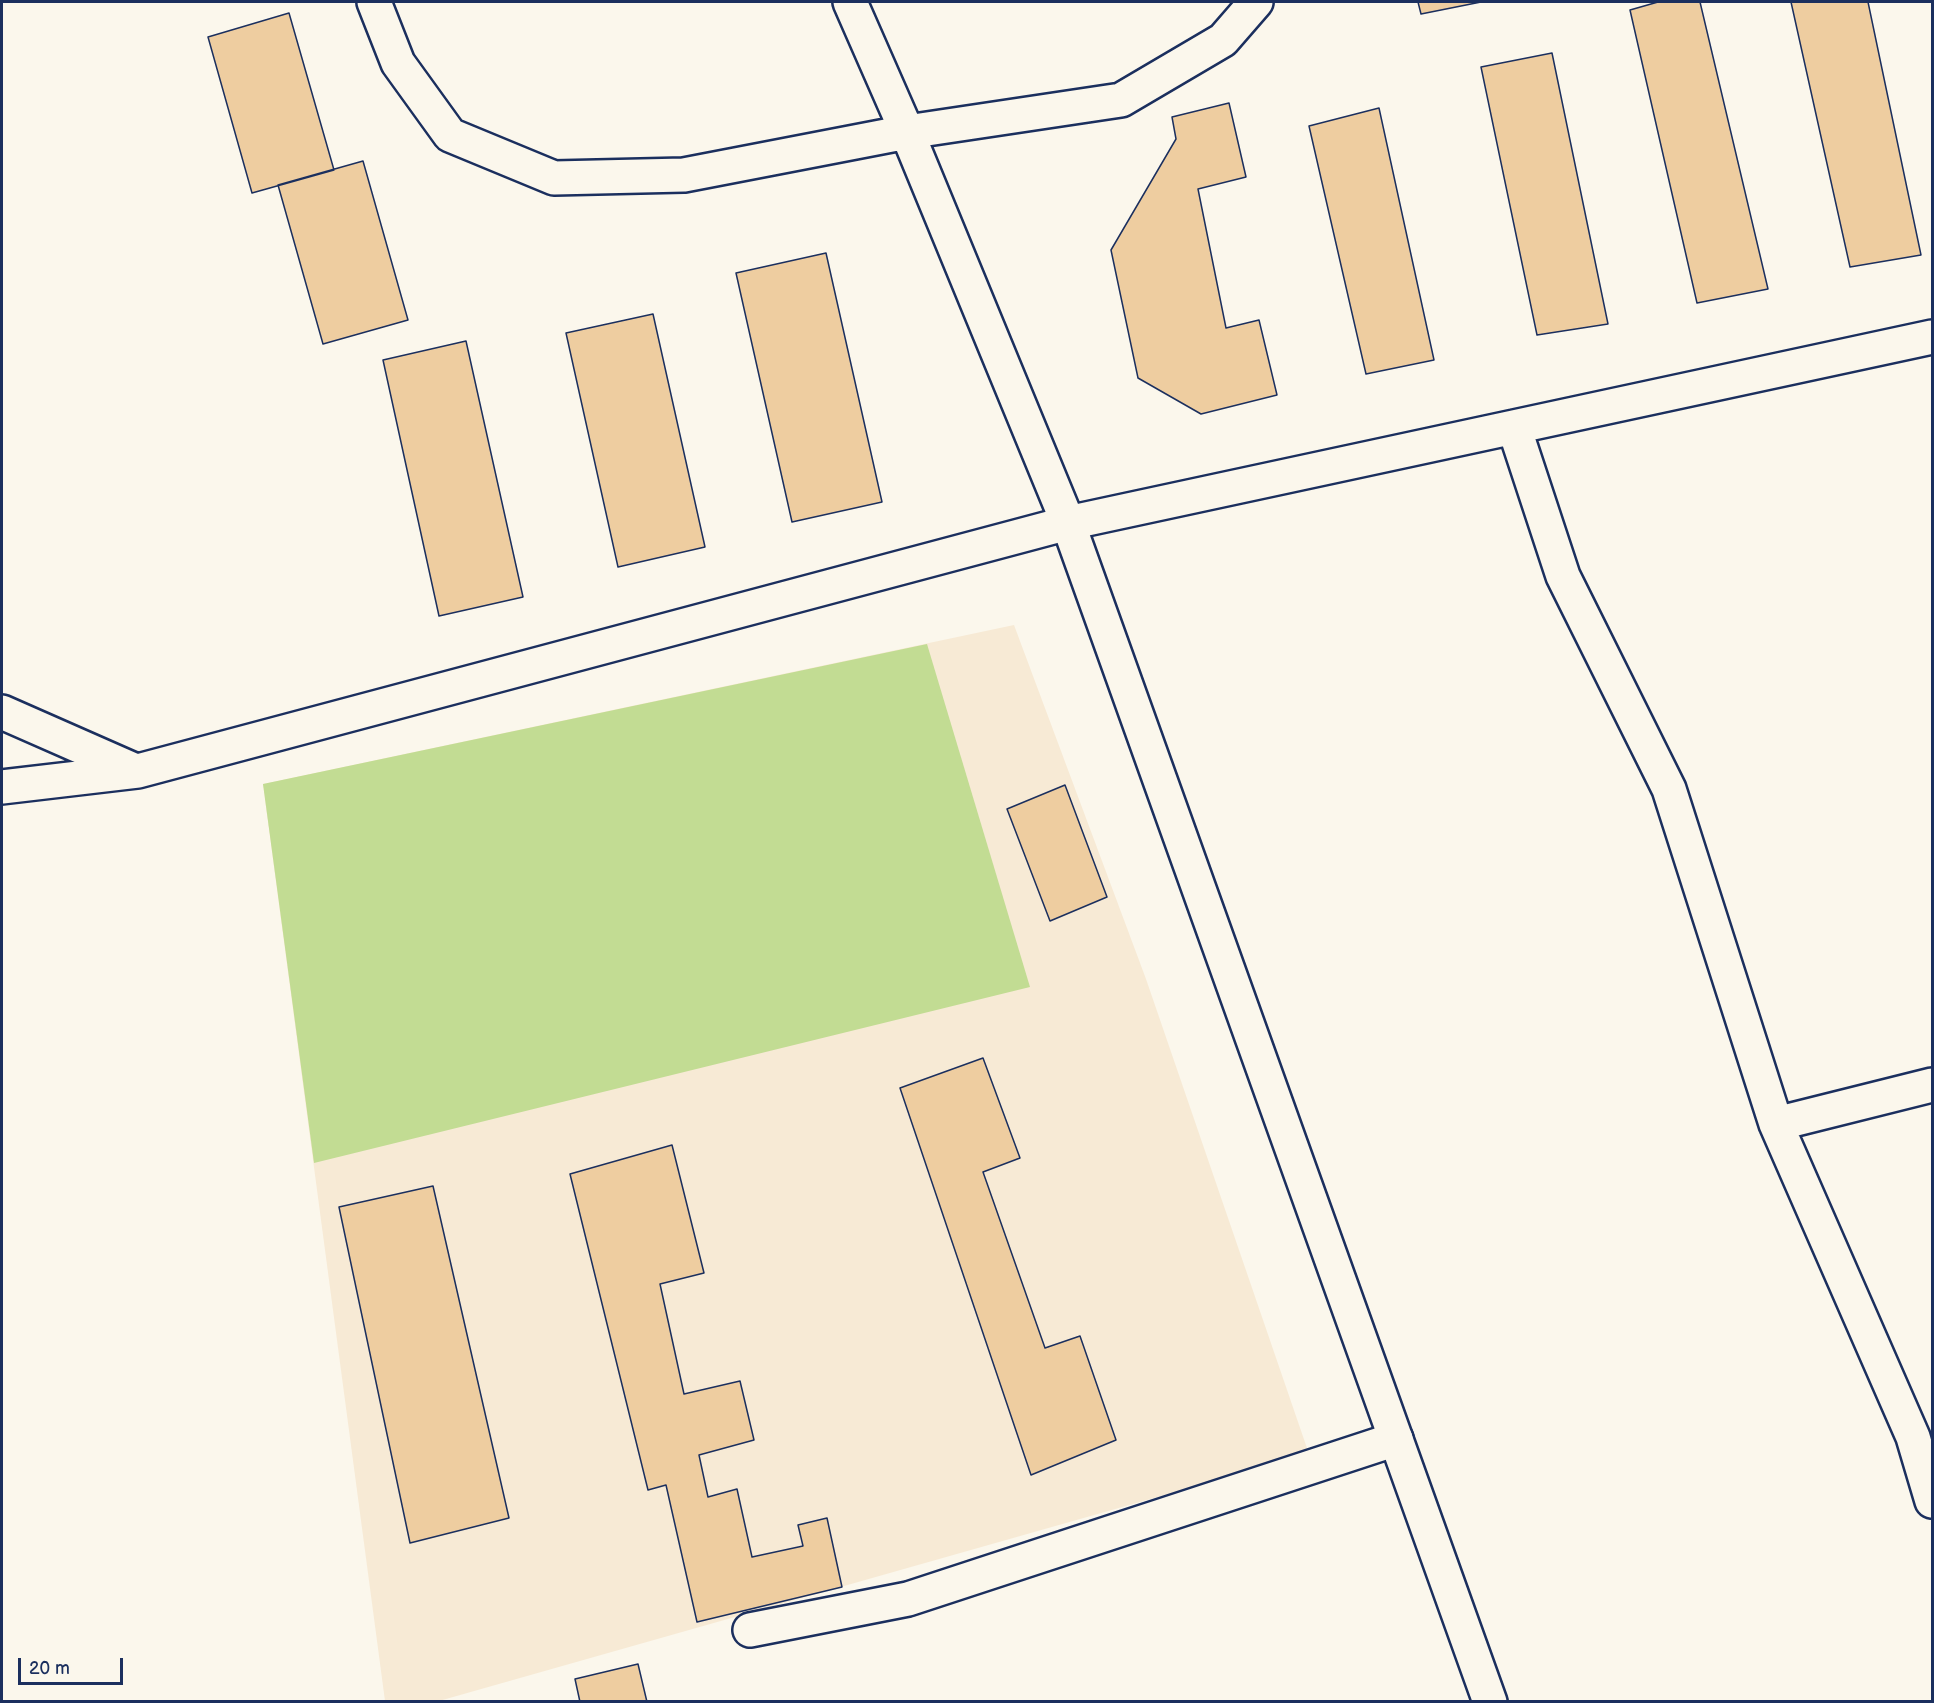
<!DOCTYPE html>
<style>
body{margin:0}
#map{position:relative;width:1934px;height:1703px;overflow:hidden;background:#fbf7ec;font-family:"Balsamiq Sans",sans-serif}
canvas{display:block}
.frame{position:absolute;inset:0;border:3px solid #1b2f5e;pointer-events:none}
.scale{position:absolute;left:18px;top:1658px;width:105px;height:27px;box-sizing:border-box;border:3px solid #1b2f5e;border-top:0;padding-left:8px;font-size:18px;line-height:21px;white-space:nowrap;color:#1b2f5e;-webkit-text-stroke:4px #fbf7ec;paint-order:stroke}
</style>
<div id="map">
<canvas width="1934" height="1703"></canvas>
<div class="frame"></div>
<div class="scale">20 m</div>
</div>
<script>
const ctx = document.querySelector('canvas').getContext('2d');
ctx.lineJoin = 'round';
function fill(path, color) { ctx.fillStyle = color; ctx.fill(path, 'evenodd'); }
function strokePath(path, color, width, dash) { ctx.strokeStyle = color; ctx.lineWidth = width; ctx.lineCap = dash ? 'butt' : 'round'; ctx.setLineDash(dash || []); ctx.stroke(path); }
fill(new Path2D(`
 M1014,625L1146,979L1309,1454L439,1701H385L263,784Z`), '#f7ead5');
fill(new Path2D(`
 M927,644L1030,987L314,1163L263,784Z`), '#c2dc93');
const building = new Path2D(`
 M1418,2H1481L1421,14Z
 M1658,2H1700L1768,289L1697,303L1630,10Z
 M1791,2H1868L1921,255L1850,267Z
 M289,13L334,170L252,193L208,37Z
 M1552,53L1608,324L1537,335L1481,67Z
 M1229,103L1246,177L1198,189L1226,328L1259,320L1277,395L1201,414L1138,378L1111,250L1176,139L1172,117Z
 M1379,108L1434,360L1366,374L1309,126Z
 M363,161L408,320L323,344L278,185Z
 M826,253L882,502L792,522L736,273Z
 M653,314L705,547L618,567L566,333Z
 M466,341L523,597L439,616L383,360Z
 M1065,785L1107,897L1050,921L1007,809Z
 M983,1058L1020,1158L983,1172L1045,1348L1080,1336L1116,1440L1031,1475L900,1088Z
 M672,1145L704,1273L660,1284L684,1394L740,1381L754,1440L699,1455L708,1497L737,1489L752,1557L803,1546L798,1525L827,1518L842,1587L697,1622L666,1485L648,1490L570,1174Z
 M433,1186L509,1518L410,1543L339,1207Z
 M638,1664L647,1702H580L575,1679Z`);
fill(building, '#eecda0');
strokePath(building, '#1b2f5e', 1.5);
const minor = new Path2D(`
 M1514,427L1563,576L1669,789L1776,1124L1913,1437L1932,1501
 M2,712L136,771
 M2,787L138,771L1068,523L1932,337
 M1776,1124L1932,1085
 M750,1630L908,1599L1396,1439`);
const major = new Path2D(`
 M374,2L398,63L450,135L554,178L684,175L907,132L1121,100L1223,40L1256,2
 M850,2L907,132L1068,523L1490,1702`);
strokePath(minor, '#1b2f5e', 38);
strokePath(major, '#1b2f5e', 38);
strokePath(minor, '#fbf7ec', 33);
strokePath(major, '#fbf7ec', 33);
</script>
